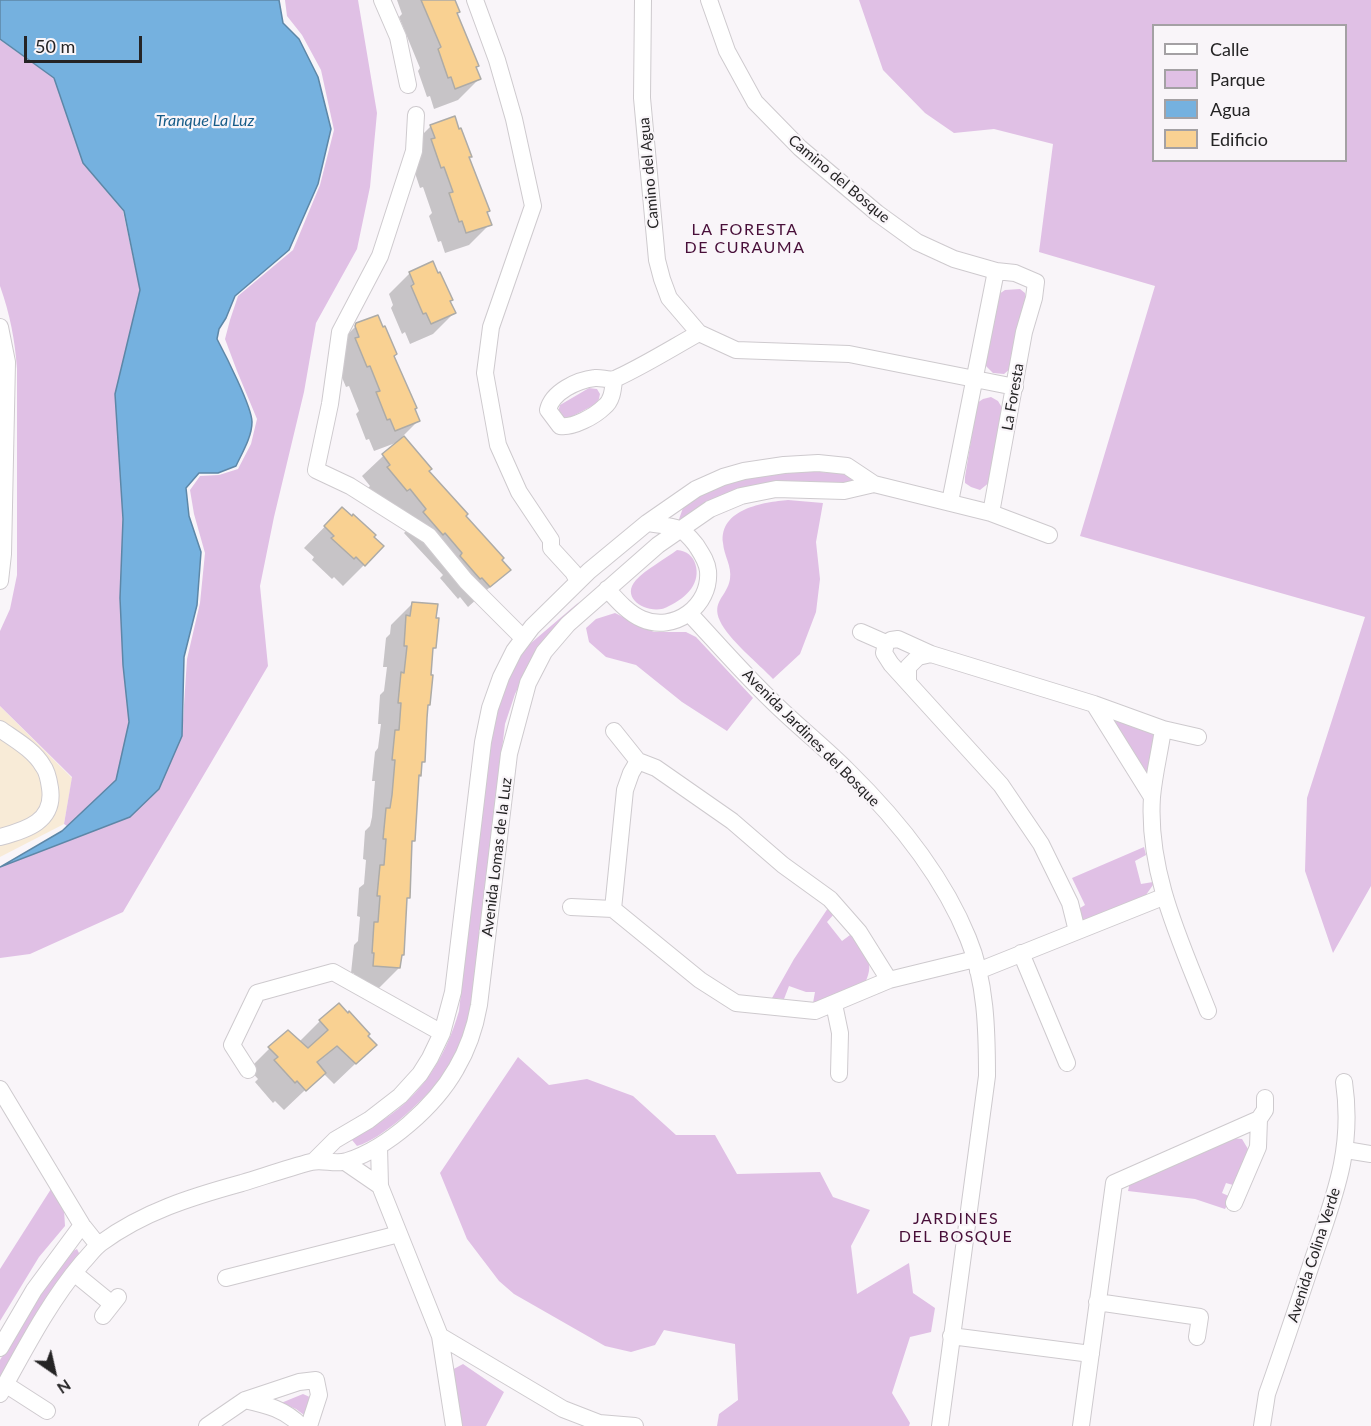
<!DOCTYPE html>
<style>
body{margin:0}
#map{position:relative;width:1371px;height:1426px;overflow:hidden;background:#f9f5f9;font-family:Lato,sans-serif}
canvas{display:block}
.legend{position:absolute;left:1152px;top:24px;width:195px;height:138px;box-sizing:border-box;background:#f9f5f9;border:2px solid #a4a1a4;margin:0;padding:8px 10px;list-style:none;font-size:18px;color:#252425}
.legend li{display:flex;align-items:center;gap:12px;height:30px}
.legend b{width:30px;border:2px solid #a4a1a4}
.north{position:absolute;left:24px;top:1342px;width:60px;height:60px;-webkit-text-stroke:4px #f9f5f9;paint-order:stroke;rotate:146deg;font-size:16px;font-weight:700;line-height:24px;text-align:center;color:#252425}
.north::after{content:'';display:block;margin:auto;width:21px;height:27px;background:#252425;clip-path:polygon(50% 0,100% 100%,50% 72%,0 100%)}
.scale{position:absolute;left:24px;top:36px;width:118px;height:27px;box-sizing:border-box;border:3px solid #252425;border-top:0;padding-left:8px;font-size:18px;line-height:21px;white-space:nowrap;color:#252425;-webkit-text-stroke:4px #f9f5f9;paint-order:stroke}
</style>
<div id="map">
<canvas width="1371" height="1426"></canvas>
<ul class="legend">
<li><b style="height:8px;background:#fff"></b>Calle</li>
<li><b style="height:16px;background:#e0c0e5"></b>Parque</li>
<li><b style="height:16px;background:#75b1df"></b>Agua</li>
<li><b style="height:16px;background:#f9d192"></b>Edificio</li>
</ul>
<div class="north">N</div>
<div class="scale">50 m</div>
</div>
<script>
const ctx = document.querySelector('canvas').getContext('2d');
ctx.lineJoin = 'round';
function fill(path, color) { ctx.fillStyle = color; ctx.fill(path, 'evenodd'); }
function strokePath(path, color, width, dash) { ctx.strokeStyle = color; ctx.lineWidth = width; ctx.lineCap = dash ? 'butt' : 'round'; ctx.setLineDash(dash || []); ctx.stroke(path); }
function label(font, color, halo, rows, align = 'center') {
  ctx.font = font + ' Lato,sans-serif'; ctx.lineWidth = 4.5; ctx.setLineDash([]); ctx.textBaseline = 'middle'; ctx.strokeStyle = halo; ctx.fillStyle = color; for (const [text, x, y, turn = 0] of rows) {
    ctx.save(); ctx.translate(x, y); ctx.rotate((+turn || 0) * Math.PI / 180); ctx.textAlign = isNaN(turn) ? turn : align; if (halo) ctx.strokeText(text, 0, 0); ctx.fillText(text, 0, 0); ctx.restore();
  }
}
fill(new Path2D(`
 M0,706L72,778L64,824L0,857Z`), '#f8ebd7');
fill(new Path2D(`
 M285,0H358L377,113L370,187L357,249L316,323L304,392L274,517L260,586L268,666L123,912L30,954L0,958V867L130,817L182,736L187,659L200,603L205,553L194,514L190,490L200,476L219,475L238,469L251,444L257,419L237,371L225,339L230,320L238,296L293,250L320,185L334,130L321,70L302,35L287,16Z
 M859,0H1371V886L1333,953L1305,871L1307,798L1365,617L1080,536L1155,286L1039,252L1053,144L994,129L954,133L925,113L883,70ZM1154,26H1346V160H1154Z
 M0,40L54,78L83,163L123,211L140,290L115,394L123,519L120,598L129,723L116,780L67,826L64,824L72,777L0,706V631L10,609L17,575V369C15,340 10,314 0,286Z
 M1020,289L1025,293L1026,301L1019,319L1011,368L1004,374L993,373L986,366V360L996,296L1005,290Z
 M589,388L597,389L600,394L598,403L569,418H562L558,412L560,405Z
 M991,397L998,401L1004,411L990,482L980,490L971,487L965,483V477L977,403L983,399Z
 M808,471L846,474L853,481L843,483H797L678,522L684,505L695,498L724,484L767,474Z
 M788,500L823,503L816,542L820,579L816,612L800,654L773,679C759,664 728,639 720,621C711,601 727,597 730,579C732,566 724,556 723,543C719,509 764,502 788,500Z
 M677,550C697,551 702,575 691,589C686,596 677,602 669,606C652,617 618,600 636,580C645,570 665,559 677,550Z
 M579,602L534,656L515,694L505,724L471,1011C457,1062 437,1089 397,1122C385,1131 371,1142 357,1146L352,1140L354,1137C364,1131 373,1126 383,1120C423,1094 446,1056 459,1011L487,750L502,691L524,649Z
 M615,613L654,632H686L696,637L753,698L727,731L682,702L636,665L606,657L589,642L586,628L596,619Z
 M1110,716L1152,733L1155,738L1149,775L1145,776Z
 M1144,847L1146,855L1135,861L1141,884L1153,882V885L1143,899L1085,921L1077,918L1075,911L1085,905L1072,878Z
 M828,908L835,913L827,922L842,941L854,932C864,952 876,961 865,983L813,1003L815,992H806L789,986L784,999L772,998L794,959Z
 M518,1057L549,1085L587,1079L633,1096L676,1135H715L737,1174L820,1172L833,1197L870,1210L851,1246L857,1294L909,1263L913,1293L935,1308L931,1332L910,1337L892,1393L910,1423L909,1426H717L719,1414L738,1400L735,1344L664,1330L655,1345L631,1352L605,1346L514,1294L499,1281L467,1239L440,1173Z
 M1232,1138L1242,1139L1248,1149L1233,1185L1226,1183L1222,1193L1231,1197L1225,1209L1195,1199L1128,1191L1130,1182Z
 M51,1189L64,1210L65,1226L39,1257L0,1321V1269Z
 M77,1249L80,1255L0,1380V1360L48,1281L73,1251Z
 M463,1364L504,1392L486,1426H460L450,1371Z
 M303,1394L312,1398L304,1415L296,1409L281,1403Z`), '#e0c0e5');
const water = new Path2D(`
 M0,0H279L283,23L299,39L318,77L331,129L318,184L289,250L235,296L226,318L219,329L217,339C225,354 252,407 252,422C252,437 242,453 236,466L218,473H199L186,488L189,516L201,552L197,605L184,657L182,736L159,789L130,817L0,867L62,831L116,780L129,722L123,665L120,598L123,519L115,394L140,290L124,211L83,163L54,78L0,39Z`);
fill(water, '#75b1df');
strokePath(water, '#5d87a7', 1.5);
fill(new Path2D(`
 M397,0H453L456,14L479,79L458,100L434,109L430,96L427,97L418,71L420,68L399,17L402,14Z
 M431,126L468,158L490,224L469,245L445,253L441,241L438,242L429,216L432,213L423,187L420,188L411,161L410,147Z
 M410,273L454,313L433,334L410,344L405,332L402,334L391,308L393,305L389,294Z
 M357,325L393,356L418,421L402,437L430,469L428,471L509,570L468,607L460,597L458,599L440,578L443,575L404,533L406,531L367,489L370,486L362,476L398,442L374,451L369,439L366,440L356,414L359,411L349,386L346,387L335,361L336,346Z
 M342,509L364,565L343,586L334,577L332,579L312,560L314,557L304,548Z
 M412,604L435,648L431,651L423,762L421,764L420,775L417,778L414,840L411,843L408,897L405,900L399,968L378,989L353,987L354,973H351L354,945L358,941L360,917L357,916L359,888L364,884L366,860L363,859L365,831L370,826L372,817L375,781H372L375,752L378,748L381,724H378L380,695L384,691L387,667H383L386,638L390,634L391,625Z
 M320,1021L366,1036L375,1045L334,1084L323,1073L284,1110L275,1101L273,1103L255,1082L258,1079L249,1069L270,1048L299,1042Z`), '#0003');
const building = new Path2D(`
 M421,0H455L460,12L457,13L479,66L476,67L481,79L455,89L451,77L448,78L438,49L441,47Z
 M455,116L459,129L461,128L472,157H469L490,211L487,212L492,225L466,233L462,221L459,222L449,193L453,192L444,167L441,168L431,139L435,138L430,125Z
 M433,261L438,273L440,272L453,300L450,301L456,313L431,324L426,313L423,314L411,286L414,284L409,272Z
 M378,315L383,327L385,326L397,354L394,356L417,408L415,409L420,421L395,431L390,419L387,420L376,392L380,391L370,366L367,367L355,338L359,337L355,326L356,323Z
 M404,436L432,469L429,471L468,514L466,516L504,558L502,560L511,570L490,587L482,578L480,579L460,556L462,553L445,533L443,535L423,512L426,509L410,489L407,491L387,467L390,465L382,454Z
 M342,507L352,516L353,514L376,535L374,537L384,546L365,566L356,557L354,559L331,538L334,536L324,526Z
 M412,602L438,604L436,618H439L436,648H433L431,675H433L430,705H428L427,718L425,762H422L421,776L419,775L415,841H412L410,898H407L404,955H402L400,968L373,966L374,953H372L374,922H378L380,896H377L380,865H384L386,839H383L386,808H390L392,795L395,760H392L395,730H399L401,703H398L401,672L404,673L407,646H404L406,615L410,616Z
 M339,1003L348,1013L349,1011L370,1034L368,1036L377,1045L356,1064L337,1046L317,1062L326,1073L306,1091L297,1081L295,1083L274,1060L278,1057L268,1047L288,1030L308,1048L328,1030L319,1020Z`);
fill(building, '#f9d192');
strokePath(building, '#adaba7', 1.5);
const minor = new Path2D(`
 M382,0L398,37L408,85
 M475,0L497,60L514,119L533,206L491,327L485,373L498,445L519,492L551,540V548L573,572L578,581
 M643,0L642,98L657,260L662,279L669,298L699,333L736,350L849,354L1015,387
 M709,0L727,51L755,102L800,148L877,213L917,242L954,259L996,271L1015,273L1036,282L1034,298L1024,332L991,513
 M416,115L414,151L380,256L340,332L330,404L316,470L350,486L429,536L466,581L523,638
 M0,327L7,362L3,554L0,581
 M614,380C613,390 612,401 604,407C595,416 573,428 560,426L548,410C552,392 577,380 595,378C602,377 610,382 617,378C645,365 672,348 699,333
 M950,502L996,271
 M607,589C617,600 628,613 642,619C674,633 711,606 708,571C707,561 701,553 696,545C692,540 686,532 679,529C670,525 657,525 647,523
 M689,613C716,642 742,672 770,699C795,724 822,745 847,770C896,818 942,874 968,938C986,981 987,1031 987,1076L940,1426
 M861,632L886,643
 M908,681V667L918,657L931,654
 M1094,704L1152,797
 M0,729C14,739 34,750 43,766C47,771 49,781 50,788C55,821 27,830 0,837
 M1163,729C1160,751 1154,774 1152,797C1147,873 1181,942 1208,1011
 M614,731L638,761L656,768L732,821L783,865L830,899L859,932L889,980
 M638,761L631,773L625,790L613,909L700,980L736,1003L815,1011L889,980L975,959
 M571,907L613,909
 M1077,931L1070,903L1041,844L1001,785L891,664L884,653L886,643L891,640L898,639L931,654L1094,704L1163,729L1198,737
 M1021,953L1067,1063
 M978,971L1163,897
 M834,1004L840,1033L839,1074
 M248,1070L232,1045L257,993L333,972L442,1033
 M0,1089L82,1225L98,1245
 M1259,1119L1265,1110V1098
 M379,1146L380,1186L440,1336L454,1426
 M1346,1150L1371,1154
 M314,1161L335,1140L369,1120L400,1096L420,1074L430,1058L442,1033L453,992L483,742L490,708L501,677L514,651L532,627L589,571L647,523L696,489L723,477L744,471L784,465L818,463L847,466L874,484L991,513L1049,535
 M345,1162L380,1186
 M74,1273L112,1304
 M226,1278L399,1234
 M1097,1302L1200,1317L1197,1337
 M103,1316L118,1297
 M440,1336L563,1409L599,1423L635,1426
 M951,1336L1091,1354
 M0,1348L34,1290L82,1225
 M5,1384L47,1411
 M0,1394C25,1349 49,1302 82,1263C88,1257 94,1248 101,1243C143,1212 191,1197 242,1183C265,1176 288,1168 311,1162C323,1159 336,1165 347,1161C388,1148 435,1106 456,1069C468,1049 475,1028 479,1005L509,754L528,683L544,652L568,624L658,545L710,509L741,496L776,489L844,491L874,484
 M245,1400C267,1405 285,1409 301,1426
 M207,1426L245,1400L299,1382L316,1380L319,1395L309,1426
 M1081,1426L1114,1183L1259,1119L1258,1147L1234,1203
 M1262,1426L1267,1394C1283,1349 1298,1304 1313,1259C1334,1197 1354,1150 1344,1082`);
strokePath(minor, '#cecace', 18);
strokePath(minor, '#fff', 16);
label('15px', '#252425', '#f9f5f9', [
 ["Camino del Agua",649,173,-95],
 ["Camino del Bosque",839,179,40],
 ["La Foresta",1013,397,-80],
 ["Avenida Jardines del Bosque",811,738,45],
 ["Avenida Lomas de la Luz",497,857,-83],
 ["Avenida Colina Verde",1314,1255,-72]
]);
label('italic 16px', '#185d89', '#f9f5f9', [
 ["Tranque La Luz",205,121]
]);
ctx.letterSpacing = '1.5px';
label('16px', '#480f39', '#f9f5f9', [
 ["LA FORESTA",745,230],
 ["DE CURAUMA",745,248],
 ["JARDINES",956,1219],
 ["DEL BOSQUE",956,1237]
]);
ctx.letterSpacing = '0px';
</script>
